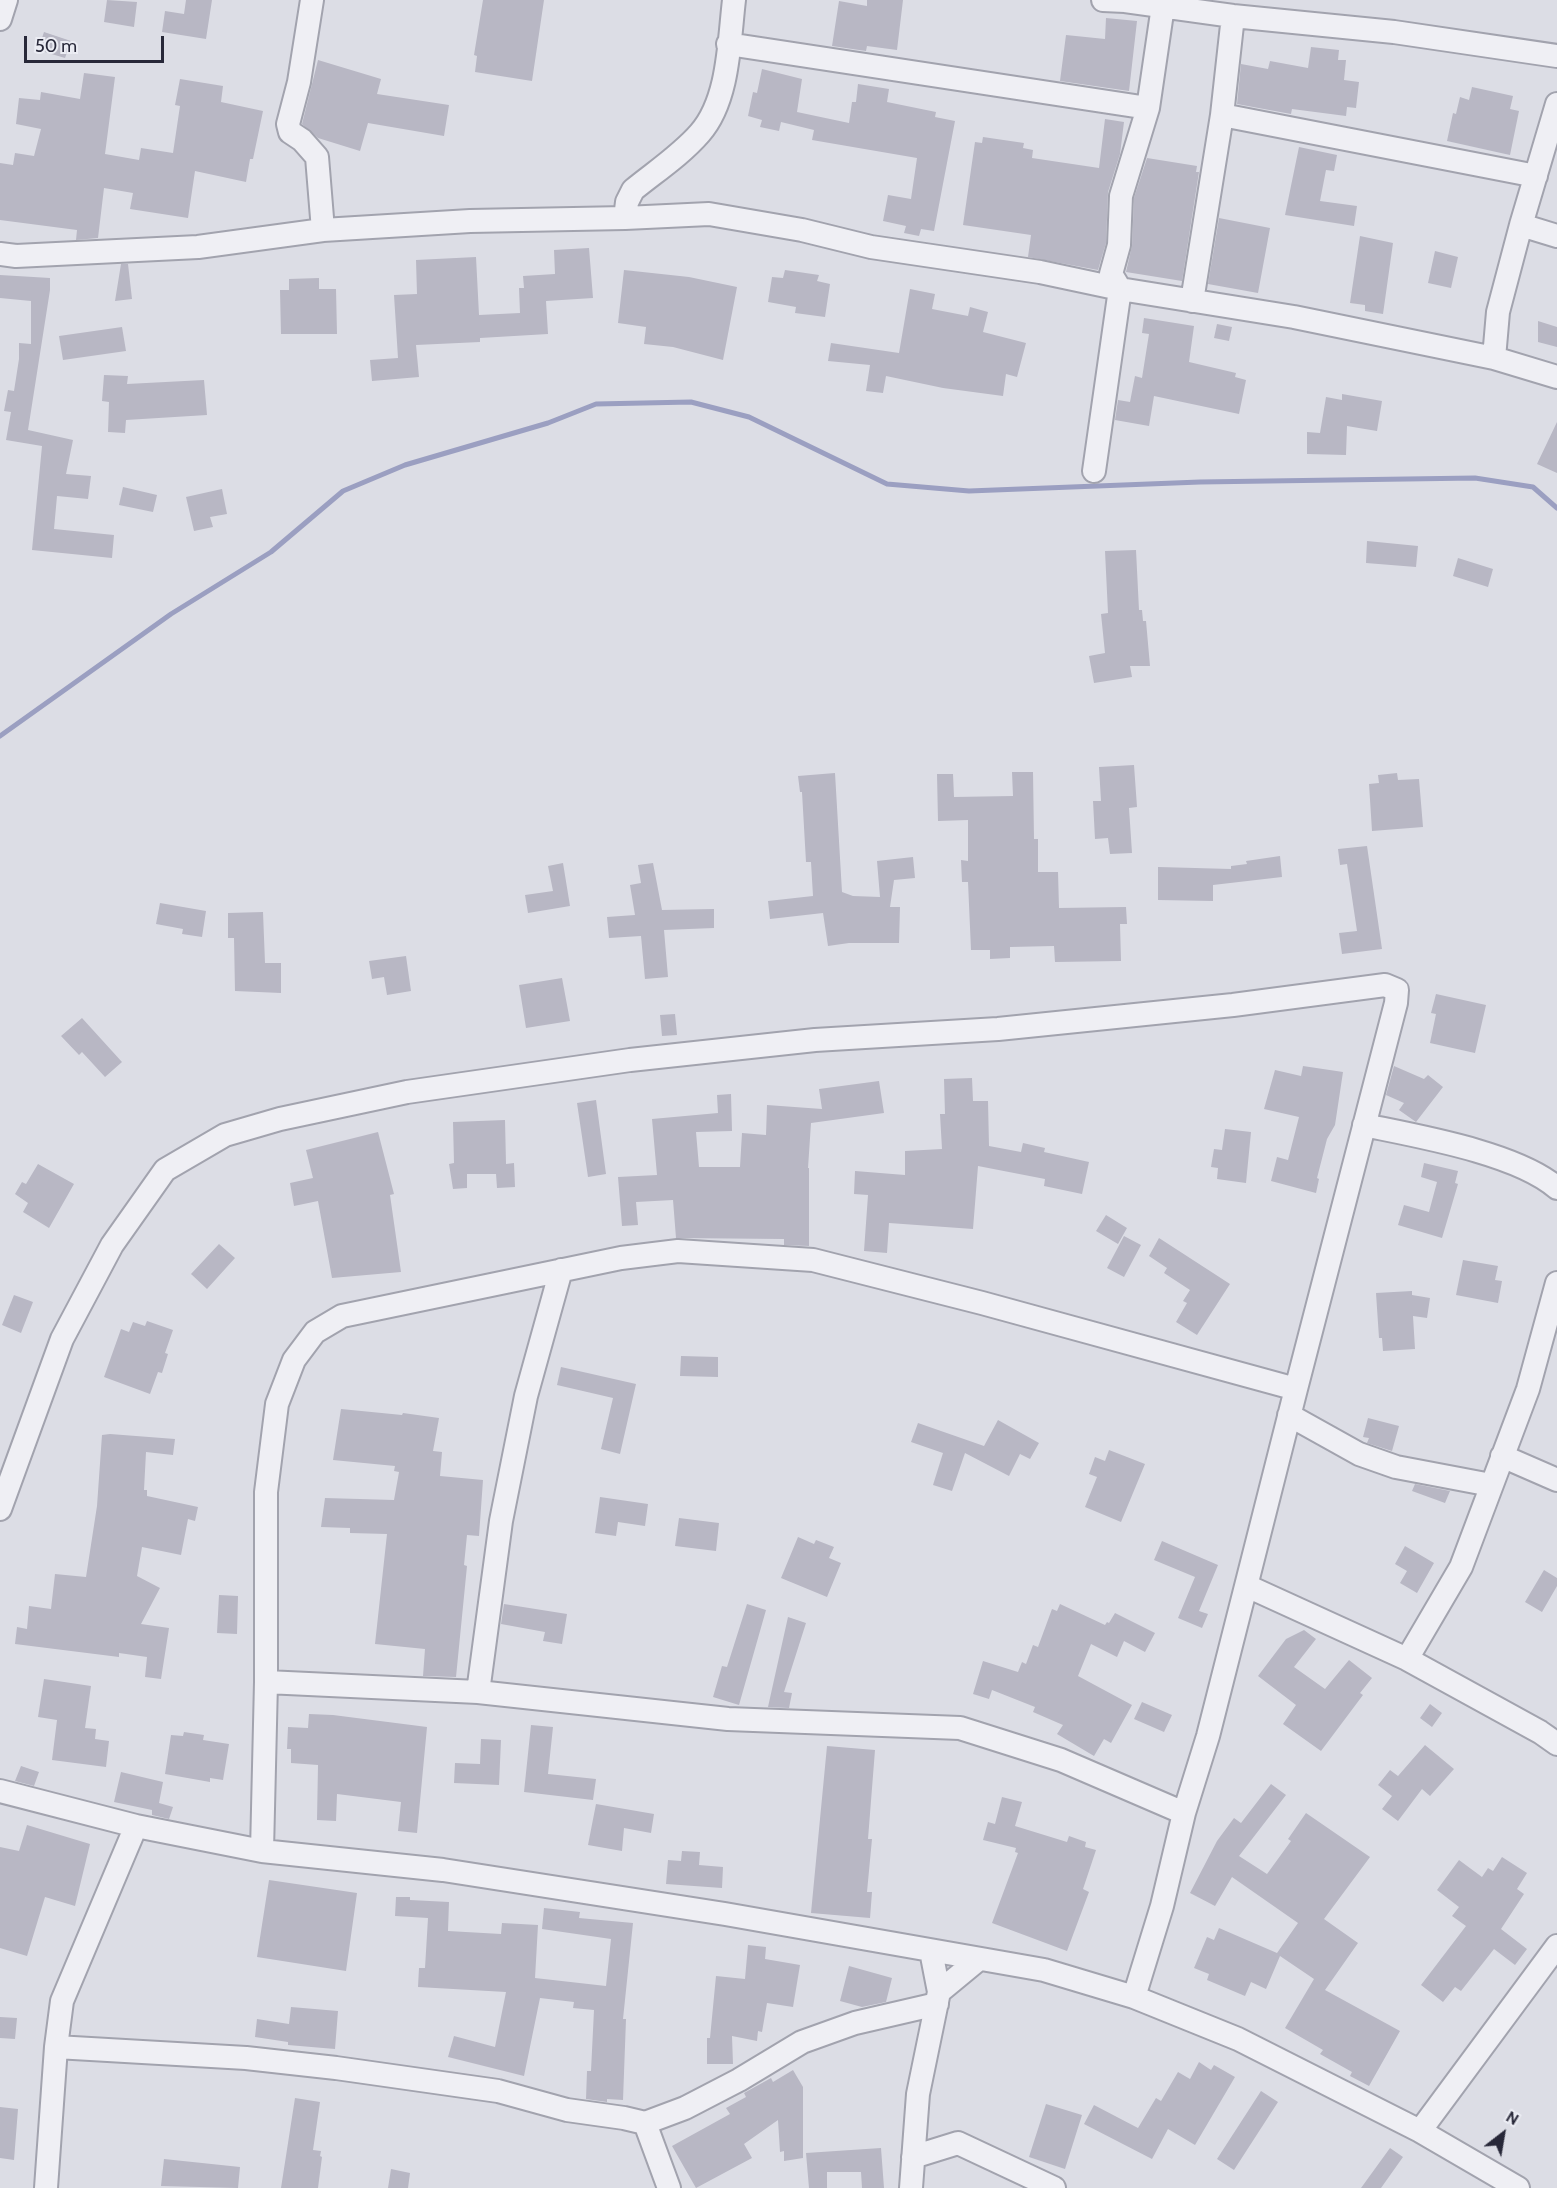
<!DOCTYPE html>
<style>
body{margin:0}
#map{position:relative;width:1557px;height:2188px;overflow:hidden;background:#dcdde5;font-family:Cabin,sans-serif}
canvas{display:block}
.north{position:absolute;left:1473px;top:2104px;width:60px;height:60px;-webkit-text-stroke:4px #ebecf3;paint-order:stroke;rotate:31deg;font-size:16px;font-weight:700;line-height:24px;text-align:center;color:#282839}
.north::after{content:'';display:block;margin:auto;width:21px;height:27px;background:#282839;clip-path:polygon(50% 0,100% 100%,50% 72%,0 100%)}
.scale{position:absolute;left:24px;top:36px;width:140px;height:27px;box-sizing:border-box;border:3px solid #282839;border-top:0;padding-left:8px;font-size:18px;line-height:21px;white-space:nowrap;color:#282839;-webkit-text-stroke:4px #ebecf3;paint-order:stroke}
</style>
<div id="map">
<canvas width="1557" height="2188"></canvas>
<div class="north">N</div>
<div class="scale">50 m</div>
</div>
<script>
const ctx = document.querySelector('canvas').getContext('2d');
ctx.lineJoin = 'round';
function strokePath(path, color, width, dash) { ctx.strokeStyle = color; ctx.lineWidth = width; ctx.lineCap = dash ? 'butt' : 'round'; ctx.setLineDash(dash || []); ctx.stroke(path); }
function fill(path, color) { ctx.fillStyle = color; ctx.fill(path, 'evenodd'); }
strokePath(new Path2D(`
 M0,736L171,614L271,552L343,491L405,465L548,423L596,404L691,402L749,417L887,484L969,491L1200,482L1475,478L1533,487L1557,508`), '#9b9fc1', 5);
fill(new Path2D(`
 M107,0L137,2L134,27L104,22Z
 M186,0H212L206,39L162,32L165,11L184,14Z
 M483,0H544L532,81L475,72L477,56L474,55Z
 M867,0H903L897,50L867,46L866,51L832,46L839,1L867,6Z
 M1106,18L1137,21L1129,91L1060,81L1066,35L1105,39Z
 M44,32L71,41L65,58L38,50Z
 M1311,47L1339,50L1338,60H1346L1344,80L1359,82L1356,108L1347,107L1346,116L1292,109L1291,114L1237,104L1241,64L1268,69L1270,61L1308,68Z
 M318,60L381,79L377,94L449,105L444,136L368,123L360,151L318,138L302,124Z
 M762,69L802,79L797,112L849,123L852,102H856L858,84L889,89L887,102L936,112L935,117L955,121L934,231L921,229L919,236L904,233L906,226L883,221L888,195L911,199L917,158L812,140L814,130L781,122L779,131L760,127L762,120L748,116L753,92L757,93Z
 M84,73L115,77L105,154L139,160L141,148L173,153L180,106L175,105L180,79L223,86L221,102L263,111L253,159H250L246,182L195,171L188,218L130,209L133,193L104,188L98,238L76,240L77,230L0,220V163L13,165L15,153L34,156L41,129L16,124L19,98L40,100L41,92L80,99Z
 M1472,87L1513,96L1510,109L1519,111L1510,155L1447,141L1453,113L1456,114L1460,97L1469,100Z
 M1105,119L1124,122L1120,154L1108,192L1106,243L1098,270L1028,257L1031,235L963,225L975,142L982,143L983,137L1024,143L1023,148L1033,150L1032,158L1099,168Z
 M1299,147L1337,155L1334,171L1326,170L1320,201L1357,206L1354,226L1285,215Z
 M1147,158L1197,166L1196,172H1199L1182,281L1126,272L1132,246L1134,198Z
 M1219,218L1270,228L1258,293L1208,284Z
 M1360,236L1393,243L1383,314L1365,311V305L1350,303Z
 M589,248L593,298L546,301L548,334L480,338V342L416,345L419,377L372,381L370,360L398,358L394,295L417,294L416,260L476,257L479,315L520,313L519,288H524L523,276L555,274L554,250Z
 M1435,251L1458,257L1451,288L1428,283Z
 M121,264H128L132,299L115,301Z
 M624,270L689,277L737,287L723,360L673,347L644,344L646,327L618,323Z
 M785,270L819,275L817,281L830,284L825,317L795,313L796,307L768,302L772,277L783,278Z
 M0,275L50,278V290L28,430L73,440L66,474L91,476L88,499L57,496L54,529L114,535L112,558L32,550L42,446L6,440L11,412L4,411L8,390L14,391L19,359V343L31,344V301L0,298Z
 M319,278V289H336L337,334H281L280,290H289V279Z
 M910,289L935,294L932,309L968,316L970,307L988,312L983,332L1026,343L1017,377L1006,374L1003,396L943,388L886,376L883,393L866,391L870,365L828,361L831,343L899,353Z
 M1144,318L1194,326L1189,362L1236,373L1235,377L1246,380L1239,414L1154,396L1149,426L1115,420L1118,400L1130,402L1135,376L1142,378L1149,334L1142,333Z
 M1538,321L1557,327V347L1538,342Z
 M1217,324L1232,327L1229,341L1214,338Z
 M122,327L126,351L63,360L59,336Z
 M104,375L128,376L127,384L204,380L207,415L126,420L125,433L108,432L109,402L102,401Z
 M1342,394L1382,401L1377,431L1347,426L1346,455L1307,454V432L1320,433L1326,397L1342,400Z
 M1557,422V473L1537,464Z
 M123,487L157,495L153,512L119,505Z
 M222,489L227,514L210,517L213,527L194,531L186,497Z
 M1367,541L1418,546L1416,567L1366,563Z
 M1136,550L1139,610H1142L1143,621H1146L1150,666H1130L1132,677L1094,683L1089,656L1105,653L1101,614L1108,613L1105,551Z
 M1458,558L1493,569L1488,587L1453,576Z
 M1134,765L1137,807L1129,808L1132,853L1110,854L1108,838L1095,839L1093,801H1101L1099,767Z
 M1012,772H1033L1034,839H1038V872H1058L1059,908L1126,907L1127,924H1120L1121,961L1055,962L1054,946L1010,947V958L990,959V950H971L968,882H962L961,860L968,861V820L938,821L937,774H953L954,797L1013,796Z
 M835,773L842,892L853,896L880,897L877,861L913,857L915,878L894,880L890,907H900L899,943H849L828,946L823,913L770,919L768,901L813,896L811,862H806L802,792H800L798,776Z
 M1397,773L1398,780L1419,779L1423,827L1372,831L1369,784L1379,783L1378,775Z
 M1367,846L1382,949L1342,954L1339,933L1357,931L1347,864L1340,865L1338,849Z
 M1280,856L1282,877L1213,885V901L1158,900V867L1231,869V866L1247,864L1246,861Z
 M563,863L570,906L528,913L525,895L553,891L548,866Z
 M653,863L662,910L714,909V928L664,930L668,977L645,979L641,936L609,938L607,917L635,915L630,885L641,883L638,865Z
 M160,903L206,911L202,937L182,934L183,929L156,924Z
 M263,912L265,963H281V993L235,991L234,938H228V913Z
 M406,956L411,991L387,995L384,977L372,979L369,961Z
 M562,978L570,1021L526,1028L519,985Z
 M1436,994L1486,1005L1475,1053L1430,1043L1436,1014L1431,1013Z
 M675,1014L677,1035L662,1036L660,1015Z
 M82,1018L122,1062L105,1077L82,1052L79,1055L61,1036Z
 M1303,1066L1343,1072L1335,1125L1327,1139L1317,1178L1319,1179L1316,1193L1271,1181L1277,1157L1288,1160L1299,1117L1264,1109L1275,1070L1301,1076Z
 M1394,1066L1424,1079L1428,1075L1443,1087L1416,1122L1399,1110L1404,1103L1386,1095Z
 M972,1078L973,1101H988L989,1146L1021,1152L1023,1143L1045,1148L1044,1152L1089,1162L1082,1194L1044,1186L1045,1179L978,1166L973,1229L889,1223L887,1253L864,1251L868,1195L854,1194L855,1171L905,1175V1151L942,1149L940,1114H945L944,1079Z
 M879,1081L884,1113L811,1123L808,1168H809V1246L784,1245V1239L676,1238L673,1200L636,1202L638,1225L622,1226L618,1177L657,1175L652,1119L718,1113L717,1095L731,1094L732,1131L696,1132L699,1167H740L742,1133L766,1135L767,1105L822,1109L819,1089Z
 M596,1100L606,1174L588,1177L577,1103Z
 M505,1120L506,1164L514,1163L515,1187L497,1188L496,1174H467V1188L453,1189L449,1164L454,1163L453,1122Z
 M1225,1129L1251,1132L1246,1183L1217,1179L1218,1168L1211,1167L1214,1149L1222,1150Z
 M378,1132L394,1194L390,1195L401,1272L332,1278L318,1201L294,1206L290,1183L313,1178L306,1150Z
 M1424,1163L1458,1171L1455,1183L1458,1184L1442,1238L1398,1225L1404,1205L1429,1212L1437,1182L1421,1177Z
 M38,1164L74,1184L49,1228L23,1212L28,1203L15,1194L22,1182L26,1184Z
 M1106,1215L1127,1228L1118,1244L1096,1231Z
 M1124,1236L1141,1245L1124,1277L1107,1268Z
 M1159,1238L1230,1284L1197,1335L1176,1322L1187,1303L1183,1301L1190,1290L1164,1273L1167,1268L1149,1256Z
 M219,1244L235,1258L207,1289L191,1274Z
 M1463,1260L1498,1266L1495,1280L1502,1281L1498,1303L1456,1295Z
 M1412,1291V1295L1430,1298L1427,1318L1413,1316L1415,1349L1383,1351L1382,1338H1379L1376,1293Z
 M14,1295L33,1302L21,1333L2,1325Z
 M147,1321L173,1330L165,1353L168,1354L162,1373L158,1372L150,1394L104,1377L121,1329L129,1332L133,1322L145,1326Z
 M681,1356L718,1357V1377L680,1376Z
 M561,1367L636,1384L620,1454L601,1449L613,1398L557,1385Z
 M341,1409L402,1415L403,1413L439,1418L433,1451L442,1452L440,1476L483,1480L479,1536L467,1535L464,1565L467,1566L456,1677L423,1676L425,1649L375,1644L387,1534L350,1533V1528L321,1527L325,1498L394,1500L399,1472L394,1471L395,1466L333,1460Z
 M1368,1418L1399,1426L1392,1451L1367,1443L1369,1438L1363,1437Z
 M998,1420L1039,1443L1030,1459L1020,1454L1009,1476L965,1453L952,1491L933,1485L943,1453L911,1442L918,1423L984,1446Z
 M110,1434L175,1439L173,1455L146,1452L144,1490H147V1496L198,1507L195,1521L188,1519L181,1555L142,1547L137,1576L160,1588L141,1624L169,1628L161,1679L145,1677L147,1657L119,1653V1657L15,1644L17,1627L27,1629L29,1606L51,1609L55,1574L86,1577L97,1506L102,1435Z
 M1109,1450L1145,1464L1121,1522L1085,1507L1097,1477L1089,1474L1095,1457L1105,1461Z
 M1415,1484L1450,1491L1445,1503L1412,1491Z
 M600,1497L648,1504L645,1526L618,1522L616,1536L595,1533Z
 M679,1518L719,1523L716,1551L675,1546Z
 M798,1537L814,1544L816,1540L834,1547L829,1558L841,1563L827,1597L781,1578Z
 M1162,1541L1218,1565L1199,1611L1208,1614L1202,1628L1178,1618L1195,1577L1154,1560Z
 M1405,1546L1434,1563L1417,1593L1400,1583L1407,1571L1395,1564Z
 M1544,1570L1557,1578V1586L1542,1612L1525,1602Z
 M219,1595L238,1596L237,1634L217,1633Z
 M504,1604L567,1614L562,1644L543,1641L545,1632L501,1624Z
 M747,1604L766,1610L739,1705L713,1697L722,1666L727,1667Z
 M1060,1604L1105,1625L1107,1622L1109,1623L1115,1613L1155,1633L1145,1652L1124,1641L1117,1657L1091,1644L1078,1676L1132,1705L1111,1743L1104,1739L1094,1756L1057,1734L1063,1725L1033,1712L1035,1707L992,1690L989,1699L973,1694L983,1661L1018,1672L1022,1662L1026,1664L1033,1645L1038,1647L1052,1609L1057,1611Z
 M788,1617L806,1623L784,1692L792,1693L789,1708L768,1707Z
 M1304,1630L1316,1639L1294,1667L1325,1689L1349,1660L1372,1678L1360,1693L1363,1695L1321,1751L1283,1724L1296,1705L1258,1676L1286,1639Z
 M44,1679L91,1686L85,1728L96,1729L95,1739L109,1741L106,1767L52,1760L57,1720L38,1717Z
 M1142,1702L1172,1715L1164,1732L1134,1719Z
 M1430,1704L1442,1713L1432,1727L1420,1718Z
 M309,1714L333,1715L427,1727L417,1833L398,1831L401,1802L337,1794L336,1821L317,1820L318,1765L291,1763V1749H287L288,1727L308,1728Z
 M531,1725L553,1727L548,1774L596,1779L593,1800L524,1792Z
 M184,1732L204,1735L203,1740L229,1744L223,1780L210,1778V1782L165,1774L171,1735L183,1736Z
 M481,1739L501,1740L499,1785L454,1783L455,1763L480,1764Z
 M1425,1745L1454,1769L1430,1796L1422,1789L1398,1821L1382,1809L1392,1796L1378,1785L1390,1770L1398,1776Z
 M827,1746L875,1750L868,1839H872L867,1892H872L870,1918L811,1913Z
 M21,1766L39,1772L34,1786L15,1781Z
 M121,1772L163,1782L159,1803L173,1807L169,1819L152,1815V1810L114,1802Z
 M1271,1784L1286,1795L1239,1856L1267,1874L1291,1841L1288,1839L1306,1813L1370,1857L1324,1919L1358,1943L1325,1990L1400,2031L1369,2086L1350,2076L1352,2072L1320,2054L1323,2050L1285,2028L1314,1979L1280,1956L1266,1989L1251,1982L1245,1996L1207,1980L1209,1974L1194,1968L1207,1937L1214,1940L1219,1928L1277,1953L1298,1923L1232,1877L1215,1906L1190,1893L1217,1841L1234,1818L1241,1823Z
 M1002,1797L1022,1802L1015,1826L1067,1842L1069,1836L1086,1842L1085,1847L1096,1850L1083,1889L1089,1892L1067,1951L992,1923L1018,1853L1015,1852L1016,1848L983,1840L988,1822L995,1824Z
 M596,1804L654,1814L651,1833L624,1828L622,1851L588,1845Z
 M27,1825L90,1844L75,1906L45,1897L27,1956L0,1948V1847L19,1851Z
 M682,1851L700,1852L699,1865L723,1867L722,1888L666,1884L668,1860L681,1861Z
 M1502,1857L1527,1873L1517,1889L1524,1894L1501,1929L1527,1949L1515,1965L1494,1949L1461,1991L1455,1987L1443,2002L1421,1985L1466,1926L1452,1916L1459,1907L1437,1890L1459,1860L1482,1877L1488,1868L1493,1871Z
 M269,1880L357,1893L346,1971L257,1957Z
 M396,1897H410V1900L449,1902L448,1931L501,1934L502,1923L538,1925L535,1978L606,1986L611,1939L542,1929L544,1908L580,1912L579,1918L633,1923L623,2019H626L623,2100L607,2099V2102L586,2099L587,2071H591L594,2010L573,2008L574,2002L540,1998L524,2076L448,2057L454,2036L495,2047L506,1992L418,1987L419,1968H425L428,1918L395,1916Z
 M748,1945L766,1947L765,1959L800,1965L793,2007L767,2003L762,2032L758,2031L757,2041L732,2036L733,2064H707V2038H710L716,1976L745,1979Z
 M849,1966L892,1978L886,2002L862,2007L840,2001Z
 M291,2007L338,2011L335,2049L288,2045V2042L255,2037L257,2019L289,2024Z
 M0,2017L17,2018L15,2039L0,2038Z
 M1199,2062L1211,2070L1214,2065L1235,2077L1195,2145L1168,2129L1152,2159L1084,2124L1094,2105L1138,2128L1156,2098L1161,2101L1178,2072L1190,2079Z
 M793,2070L803,2087V2158L784,2161V2151L780,2152L778,2120L744,2144L752,2158L696,2188L672,2146L730,2114L726,2108L746,2097L744,2093L771,2078L773,2082Z
 M1261,2091L1278,2102L1234,2170L1217,2159Z
 M295,2098L320,2102L313,2150L321,2151L320,2156L322,2157L318,2188H281Z
 M1046,2104L1082,2115L1065,2169L1029,2157Z
 M0,2107L18,2109L14,2160L0,2158Z
 M881,2148L884,2188H862L861,2172H827V2188H809L806,2153Z
 M1390,2148L1403,2157L1381,2188H1361Z
 M164,2159L240,2167L238,2188L161,2186Z
 M391,2169L410,2173L408,2188H388Z`), '#b8b7c4');
const minor = new Path2D(`
 M312,0L299,82L288,124L290,132L302,140L317,157L323,230
 M1103,0L1125,1L1233,16L1394,32L1557,56
 M0,19L6,0
 M728,44L1148,108
 M1222,115L1536,176
 M625,218L627,202L633,190C655,172 681,155 700,133C729,100 729,42 734,0
 M1521,225L1557,236
 M0,254L16,256L198,247L323,230L470,221L625,218L709,214L802,230L871,247L1040,272L1120,289L1294,317L1494,358L1557,377
 M1192,301L1222,115L1233,16
 M1494,358L1498,312L1521,225L1557,104
 M1094,471L1120,289L1111,274L1119,245L1121,196L1148,108L1163,6
 M1364,1125C1417,1136 1517,1153 1557,1188
 M1289,1415L1359,1454L1396,1467L1491,1485
 M1502,1456L1557,1480
 M0,1509L62,1339L112,1245L165,1170L225,1135L280,1119L407,1092L630,1060L815,1040L998,1029L1233,1005L1385,985L1397,990L1396,1003L1296,1389L1208,1736L1184,1813L1162,1906L1134,1997
 M1247,1586L1407,1659L1540,1732L1557,1744
 M1407,1659L1461,1567L1528,1389L1557,1283
 M266,1682V1492L277,1404L294,1360L315,1332L342,1316L621,1258L678,1251L813,1260L982,1303L1296,1389
 M478,1692L501,1521L526,1396L561,1270
 M0,1791L136,1826L262,1851L443,1870L725,1914L1044,1970L1134,1997L1238,2039L1420,2131L1518,2188
 M262,1851L266,1682L478,1692L728,1719L960,1728L1061,1760L1184,1813
 M939,1992L979,1959
 M56,2047L246,2058L336,2068L498,2091L567,2110L624,2118L645,2123L685,2108L739,2080L802,2042L855,2023L937,2004
 M645,2123L669,2188
 M1420,2131L1557,1946
 M913,2157L958,2143L1054,2188
 M46,2188L56,2047L62,2001L136,1826
 M911,2188L918,2094L939,1992L931,1951`);
strokePath(minor, '#a2a3ae', 26);
strokePath(minor, '#efeff4', 22);
</script>
